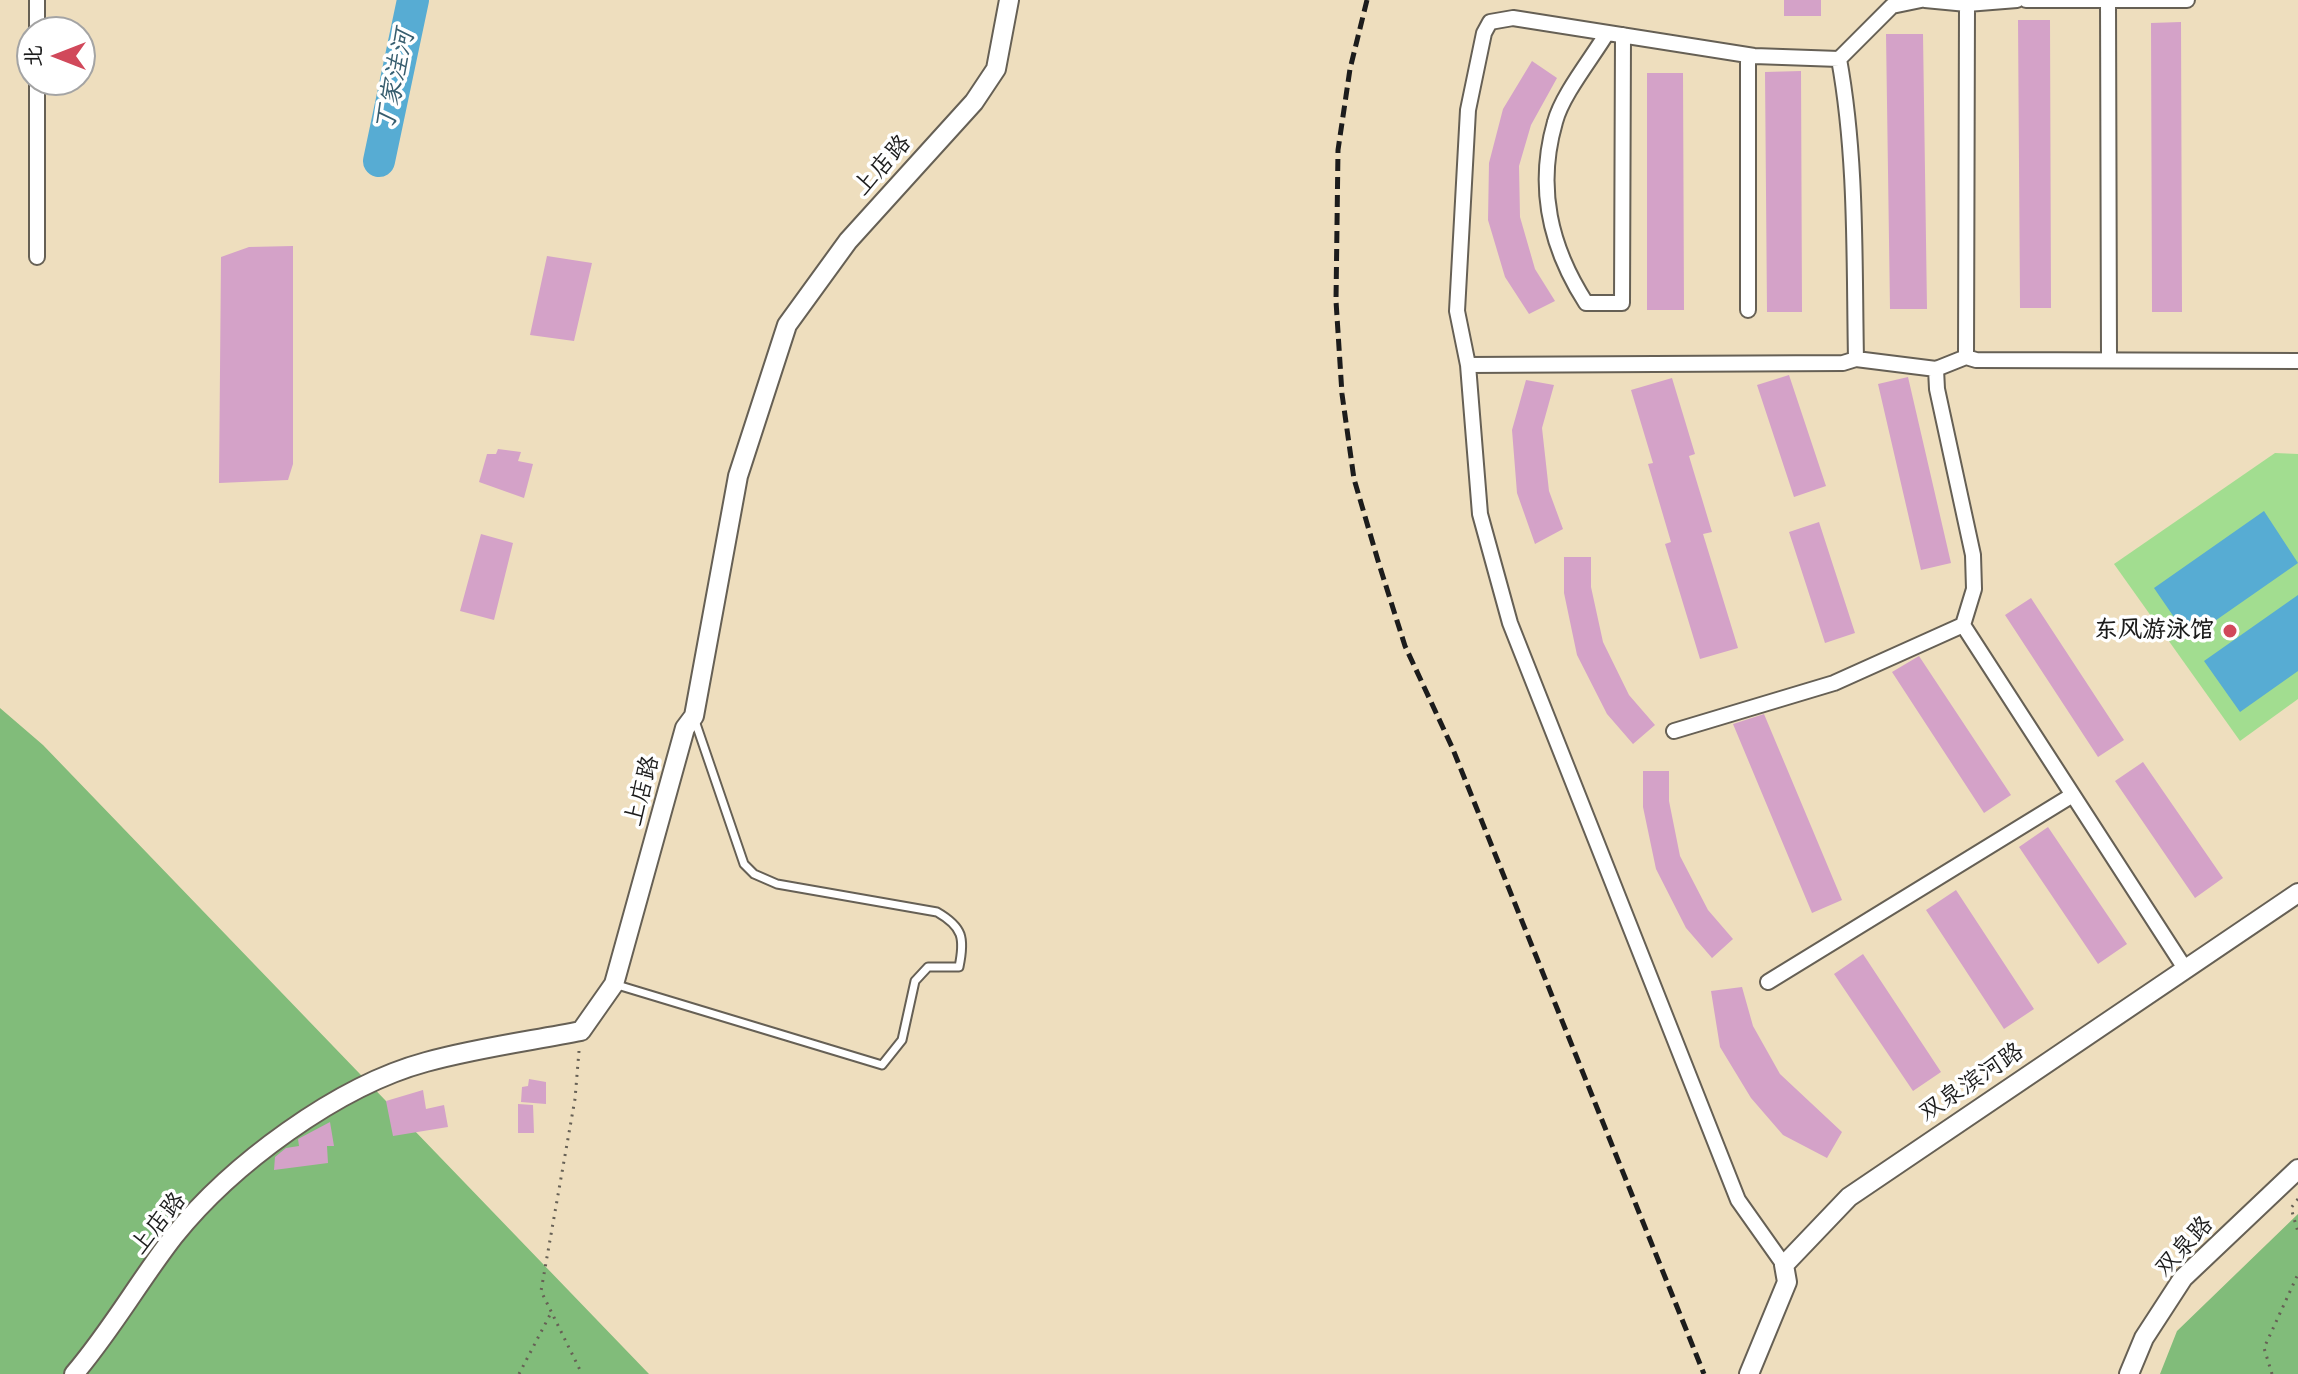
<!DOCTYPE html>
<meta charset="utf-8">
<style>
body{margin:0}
#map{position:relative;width:2298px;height:1374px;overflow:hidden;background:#eedebe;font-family:"Balsamiq Sans","LXGW WenKai TC",sans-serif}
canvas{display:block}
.north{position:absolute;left:16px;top:16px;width:80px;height:80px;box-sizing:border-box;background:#fff;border:2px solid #a4a4a4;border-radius:50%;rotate:270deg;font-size:22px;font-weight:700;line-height:32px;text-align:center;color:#1c1c1c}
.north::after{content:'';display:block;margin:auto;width:28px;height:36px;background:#d1495b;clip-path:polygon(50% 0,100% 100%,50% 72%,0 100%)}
</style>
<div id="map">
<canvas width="2298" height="1374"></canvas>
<div class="north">北</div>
</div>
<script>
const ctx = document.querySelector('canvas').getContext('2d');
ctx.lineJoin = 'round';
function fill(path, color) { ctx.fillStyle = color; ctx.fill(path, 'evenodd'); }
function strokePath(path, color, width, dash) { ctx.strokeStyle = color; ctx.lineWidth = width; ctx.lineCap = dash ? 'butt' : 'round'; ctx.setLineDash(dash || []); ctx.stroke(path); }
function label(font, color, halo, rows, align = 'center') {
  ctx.font = font + ' "Balsamiq Sans","LXGW WenKai TC",sans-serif'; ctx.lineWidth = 7; ctx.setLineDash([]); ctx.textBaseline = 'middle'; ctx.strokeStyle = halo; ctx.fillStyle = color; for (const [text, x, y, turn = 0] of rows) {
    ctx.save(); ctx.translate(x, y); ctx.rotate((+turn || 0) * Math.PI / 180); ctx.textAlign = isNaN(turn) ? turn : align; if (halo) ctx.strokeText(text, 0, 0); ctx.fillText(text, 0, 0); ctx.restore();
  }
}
fill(new Path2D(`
 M2275,453L2298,454V699L2240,741L2114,564Z`), '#a2dd90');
fill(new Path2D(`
 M0,708L43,745L649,1374H0Z
 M2298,1214V1374H2160L2177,1331Z`), '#81bc7a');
fill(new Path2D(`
 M2264,511L2298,563L2189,639L2154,588Z
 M2298,595V671L2240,712L2204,661Z`), '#57acd3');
strokePath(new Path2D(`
 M379,161L413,0`), '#57acd3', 32);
fill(new Path2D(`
 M1784,0H1821V16H1784Z
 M2018,20H2050L2051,308H2020Z
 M2181,22L2182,312H2152L2151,23Z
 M1886,34H1923L1927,309H1890Z
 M1532,61L1557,78L1531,125L1519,166L1520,217L1535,269L1555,301L1529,314L1505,277L1488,220L1489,163L1503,109Z
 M1801,71L1802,312H1767L1765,72Z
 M1647,73H1683L1684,310H1647Z
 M293,246V464L288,480L219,483L221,257L249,247Z
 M547,256L592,263L574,341L530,335Z
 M1789,375L1826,486L1794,497L1757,385Z
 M1908,377L1951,563L1921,570L1878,384Z
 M1672,378L1695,454L1689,456L1712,532L1703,534L1738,648L1700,659L1665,544L1671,542L1648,464L1653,463L1631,390Z
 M1526,380L1554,385L1542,428L1549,491L1563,529L1535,544L1517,493L1512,430Z
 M498,449L521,452L518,461L533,464L524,498L479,482L487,454H496Z
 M1819,522L1855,633L1825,643L1789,532Z
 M481,534L513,543L494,620L460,611Z
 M1564,557H1591V587L1603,642L1629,695L1655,725L1633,744L1607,714L1577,655L1564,593Z
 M2031,598L2124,740L2098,757L2005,615Z
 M1919,656L2011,795L1984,813L1892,672Z
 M1764,714L1842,900L1812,913L1733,724Z
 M2143,762L2223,878L2195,898L2115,781Z
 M1643,771H1669V801L1680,856L1708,910L1733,939L1712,958L1686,928L1656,869L1643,807Z
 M2048,827L2127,944L2098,964L2019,847Z
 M1956,890L2034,1009L2004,1029L1926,910Z
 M1863,954L1941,1072L1913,1091L1834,974Z
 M1742,987L1753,1026L1780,1074L1842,1132L1827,1158L1783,1135L1751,1098L1720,1047L1711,991Z
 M529,1079L546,1082V1104L521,1102L522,1087L528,1086Z
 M423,1090L426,1109L444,1105L448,1127L393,1136L386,1101Z
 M518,1104L533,1105L534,1133H518Z
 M330,1122L334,1146H327L328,1163L274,1170L275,1157L286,1148L299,1146L298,1139Z`), '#d4a2c8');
const service = new Path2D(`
 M614,984L882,1065L902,1040L915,981L928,967H959C965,938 963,927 937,912L777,884L754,874L744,864L694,718`);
const minor = new Path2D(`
 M37,0V32
 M1925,0L1967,4L2017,0
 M2026,0H2187
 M2108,1L2109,359
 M1607,33C1592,58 1562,95 1555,122C1536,188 1550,247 1586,303H1622L1623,35
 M1748,55V310
 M1839,59C1857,158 1854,259 1856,359
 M37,80V257
 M1966,357L1967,4
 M1468,365L1843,363L1856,359L1936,369L1966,357L1976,360L2298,361
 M1963,625L2184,967
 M1674,731L1834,683L1963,625L1974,589L1973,555L1937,389L1936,369
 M1768,982L2071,796
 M1784,1265L1738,1200L1510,623L1480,514L1468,365L1457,311L1468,110L1484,33L1490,22L1513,18L1754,56L1839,59L1892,6L1921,0`);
const tertiary = new Path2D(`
 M74,1374C111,1331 139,1281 174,1236C231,1165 337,1086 426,1062C476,1048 530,1041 581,1031L614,984L685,728L694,716L738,476L787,325L848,241L974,102L996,69L1009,0
 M1749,1374L1787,1282L1784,1265L1849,1197L2298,893
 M2129,1374L2144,1338L2183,1278L2298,1169`);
strokePath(service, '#666055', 11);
strokePath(minor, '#666055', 18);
strokePath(tertiary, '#666055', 22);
strokePath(new Path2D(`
 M579,1051L575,1099L541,1291L582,1374
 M2298,1199L2291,1208L2298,1232
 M519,1374L552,1311
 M2272,1374L2264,1348L2298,1274`), '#666055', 3, [2, 6]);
strokePath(service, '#fff', 7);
strokePath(minor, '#fff', 14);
strokePath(tertiary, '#fff', 18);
strokePath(new Path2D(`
 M1367,0L1350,69L1338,150L1336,301L1342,394L1354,479L1379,564L1405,646L1452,747L1704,1374`), '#1c1c1c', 5, [12, 6]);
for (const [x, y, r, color] of [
 [2230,631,8,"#d1495b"]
]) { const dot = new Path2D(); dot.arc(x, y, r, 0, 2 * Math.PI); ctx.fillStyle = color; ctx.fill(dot); strokePath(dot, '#fff', 3); }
label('24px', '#1c1c1c', '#fff', [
 ["上店路",883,166,-48],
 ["上店路",643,791,-75],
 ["双泉滨河路",1972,1083,-34],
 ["上店路",159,1224,-51],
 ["双泉路",2185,1247,-47]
]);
label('bold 24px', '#1c1c1c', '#fff', [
 ["东风游泳馆",2214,631]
], 'right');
label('italic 26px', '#375d6e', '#fff', [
 ["丁家洼河",396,81,-78]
]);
</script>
